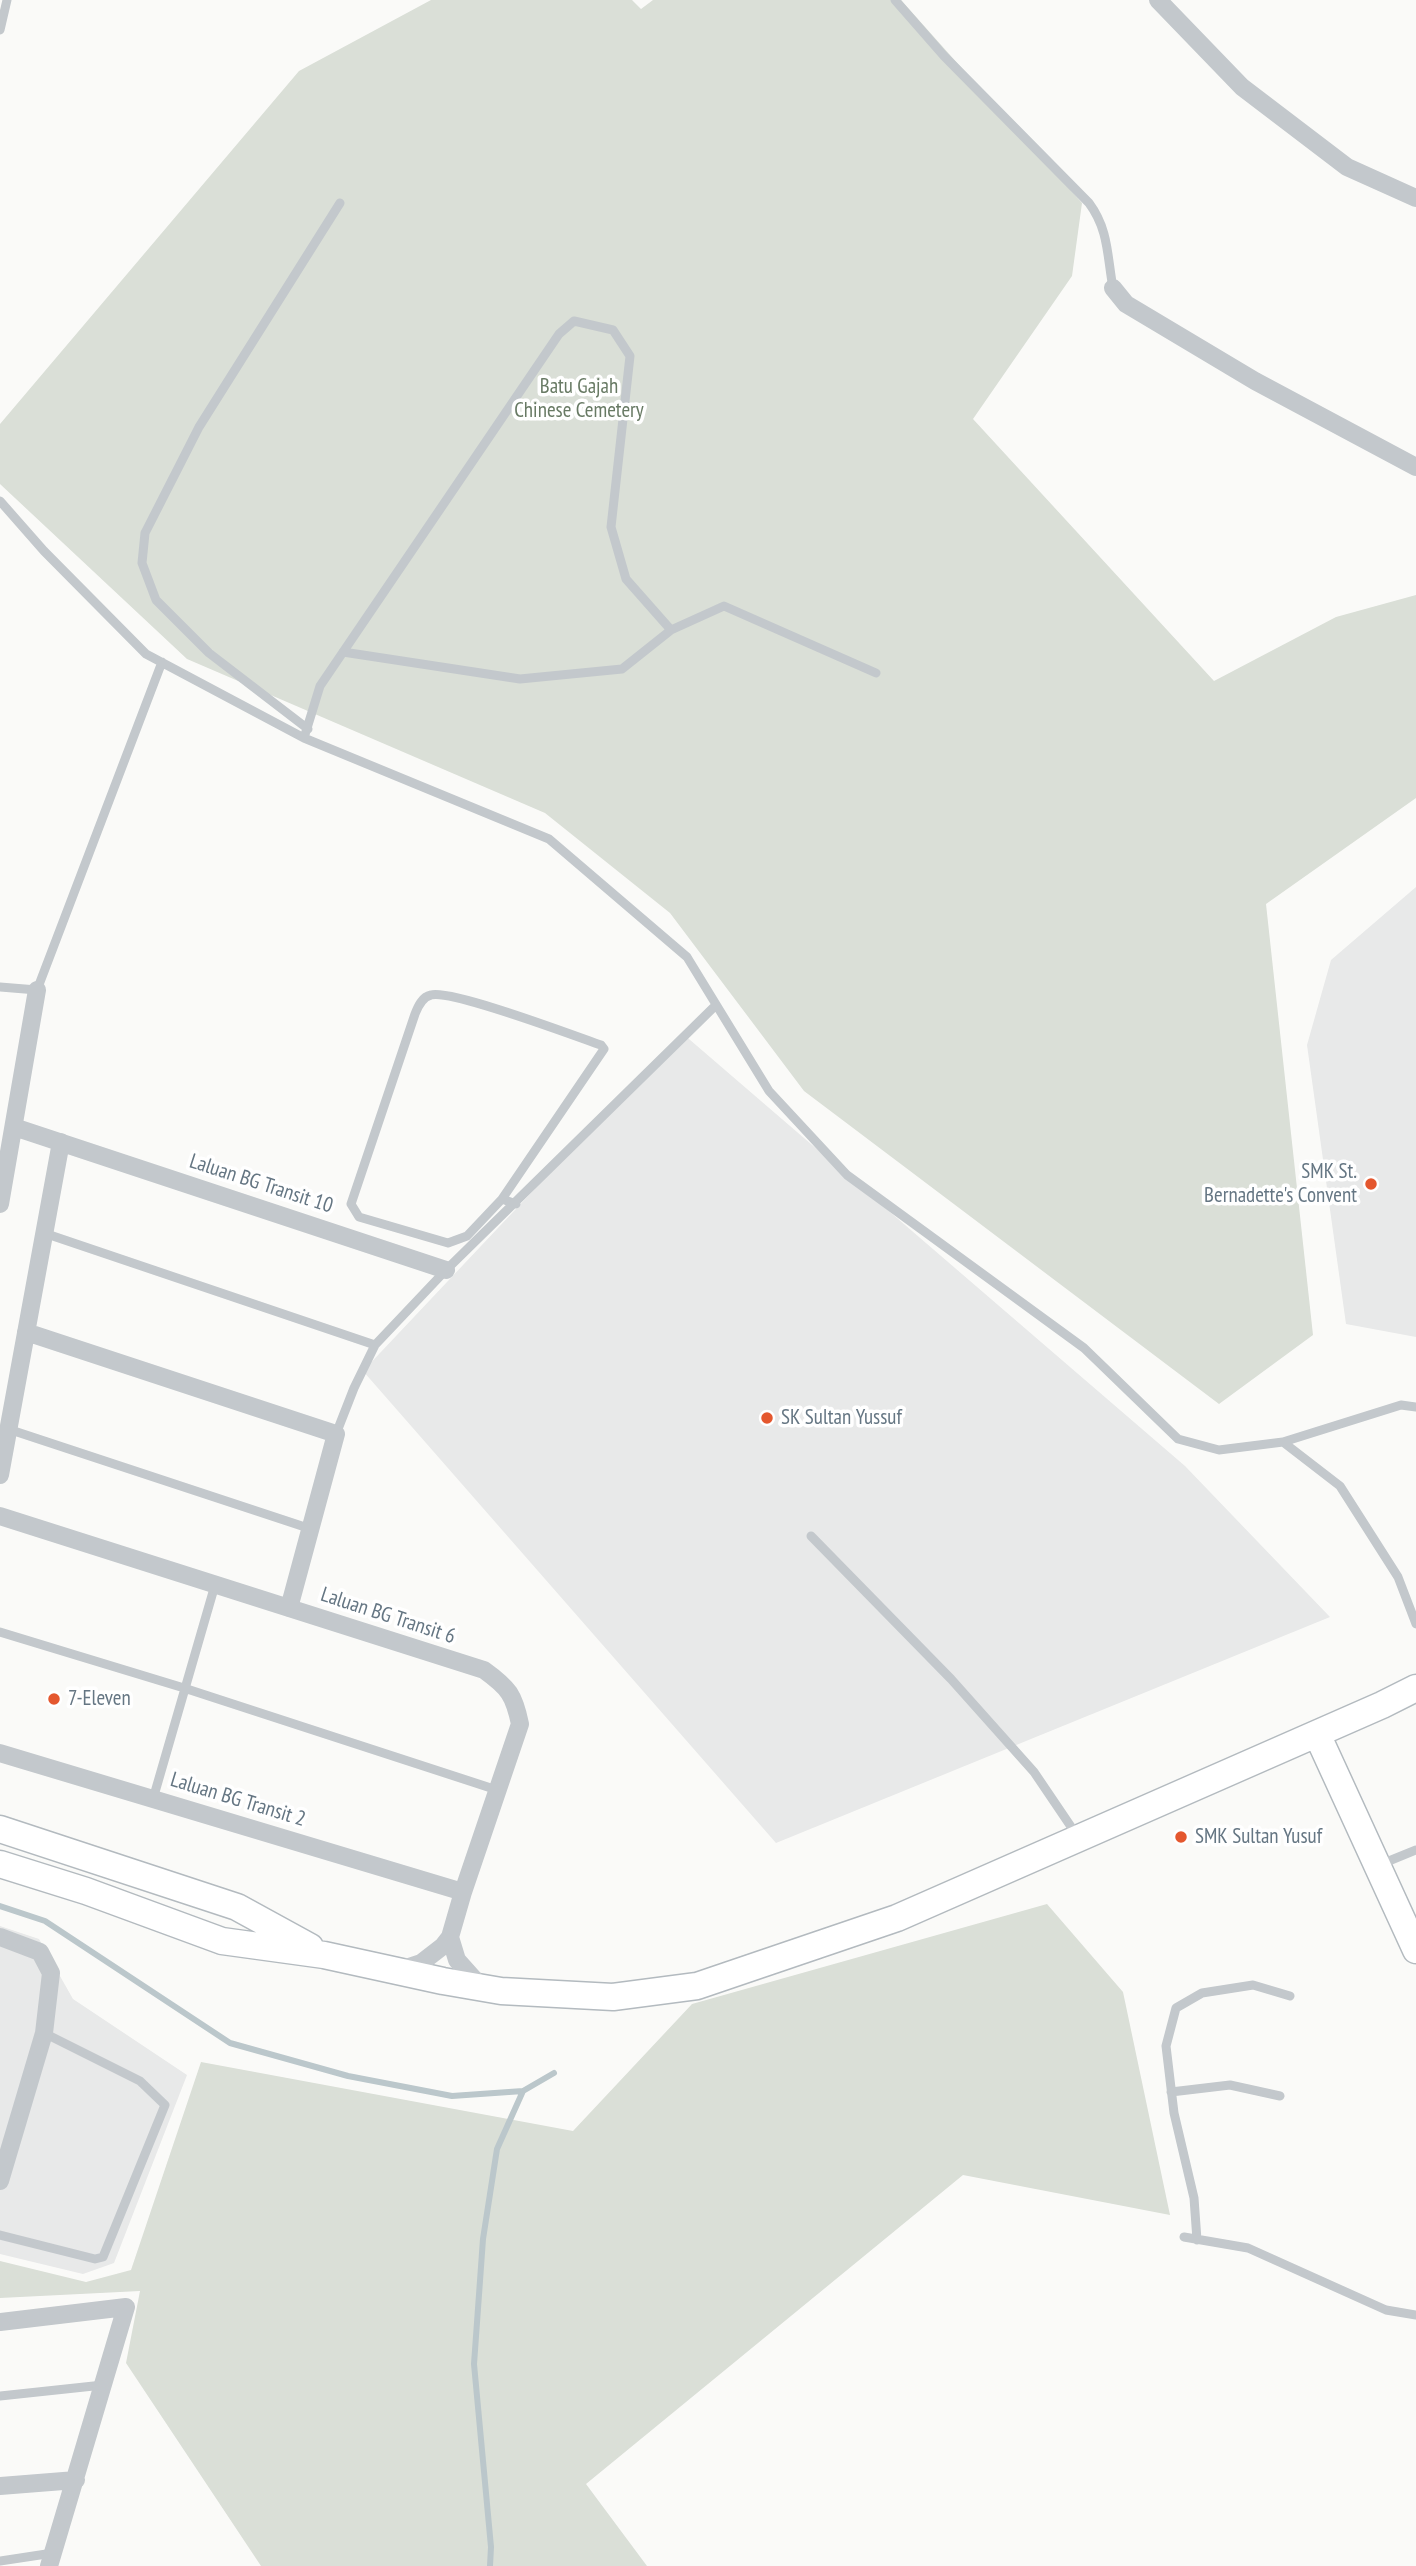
<!DOCTYPE html>
<style>
body{margin:0}
canvas{display:block;background:#fafaf8}
</style>
<canvas width="1416" height="2566"></canvas>
<script>
const ctx = document.querySelector('canvas').getContext('2d');
ctx.lineJoin = 'round';
function fill(path, color) { ctx.fillStyle = color; ctx.fill(path, 'evenodd'); }
function strokePath(path, color, width, dash) { ctx.strokeStyle = color; ctx.lineWidth = width; ctx.lineCap = dash ? 'butt' : 'round'; ctx.setLineDash(dash || []); ctx.stroke(path); }
function label(font, color, halo, rows, align = 'center') {
  ctx.font = font + ' "PT Sans Narrow",sans-serif'; ctx.lineWidth = 7; ctx.setLineDash([]); ctx.textBaseline = 'middle'; ctx.strokeStyle = halo; ctx.fillStyle = color; for (const [text, x, y, turn = 0] of rows) {
    ctx.save(); ctx.translate(x, y); ctx.rotate((+turn || 0) * Math.PI / 180); ctx.textAlign = isNaN(turn) ? turn : align; if (halo) ctx.strokeText(text, 0, 0); ctx.fillText(text, 0, 0); ctx.restore();
  }
}
fill(new Path2D(`
 M1416,887V1337L1346,1324L1307,1045L1331,960Z
 M682,1033L1185,1466L1330,1617L776,1843L363,1371Z
 M0,1926L39,1939L73,1999L187,2075L114,2263L83,2274L0,2254Z`), '#e8e9e9');
fill(new Path2D(`
 M431,0H632L641,9L653,0H901L1082,203L1072,276L973,419L1214,681L1336,617L1416,595V798L1266,904L1313,1335L1219,1404L804,1091L670,913L545,813L187,659L0,484V424L299,71Z
 M1047,1904L1123,1992L1170,2215L963,2175L586,2484L647,2566H261L126,2363L140,2291L0,2298V2261L86,2282L131,2270L201,2062L573,2131L692,2004Z`), '#dadfd7');
strokePath(new Path2D(`
 M0,1906L45,1921L230,2043L348,2076L452,2096L523,2091
 M490,2566L491,2547L474,2364L483,2239L497,2149L523,2091L554,2073`), '#bbc7cb', 6);
const secondary = new Path2D(`
 M1317,1734L1416,1950
 M0,1829L237,1907L310,1947
 M0,1864L86,1891L222,1941L324,1955L443,1981L501,1991L613,1997L697,1986L897,1918L1382,1705L1416,1688`);
strokePath(secondary, '#b3babf', 29);
strokePath(new Path2D(`
 M895,0L944,56L1089,203C1109,230 1107,256 1113,288
 M0,30L7,0
 M0,501L44,551L146,654L304,738L549,839L687,957L769,1091L847,1175L1084,1348L1178,1439L1219,1450L1283,1442L1340,1486L1398,1577L1416,1624
 M671,630L724,606L876,673
 M308,729L209,653L156,600L142,563L145,533L199,427L340,203
 M304,738L320,686L559,334L574,321L613,330L630,356L611,527L626,579L671,630L622,669L520,679L343,652
 M0,987L37,990L162,662
 M502,1199L467,1236L448,1243L359,1217L351,1204L415,1014C418,1006 422,997 431,995C451,989 575,1036 601,1045L604,1049L502,1199L516,1204
 M44,1233L375,1345
 M8,1429L311,1529
 M336,1434L354,1388L375,1345L446,1270L716,1005
 M1283,1442L1401,1405L1416,1407
 M811,1536L951,1679L1034,1772L1078,1837
 M0,1632L184,1688L497,1790
 M153,1799L215,1585
 M1379,1865L1416,1850
 M1171,2092L1230,2085L1280,2096
 M0,2235L95,2259L103,2257L165,2105L140,2081L44,2033
 M1184,2237L1248,2248L1386,2310L1416,2315
 M1197,2240L1194,2198L1174,2113L1166,2046L1176,2008L1202,1993L1253,1985L1290,1996
 M0,2396L103,2385
 M0,2561L53,2553`), '#c3c8cc', 9);
strokePath(new Path2D(`
 M1158,0L1242,87L1347,167L1416,198
 M1113,288L1126,304L1255,381L1416,467
 M14,1127L446,1270
 M0,1204L37,990
 M26,1332L336,1434L289,1608
 M0,1475L61,1142
 M0,1516L484,1670C509,1688 514,1695 520,1724L463,1892L450,1937L443,1946L421,1963L400,1970
 M0,1753L463,1892
 M0,1937L40,1952L51,1973L44,2033L0,2181
 M450,1937L457,1960L482,1988
 M0,2322L126,2307L49,2566
 M0,2486L76,2480`), '#c3c8cc', 18);
strokePath(secondary, '#fff', 26);
for (const [x, y, r, color] of [
 [1371,1184,7,"#e4572e"],
 [767,1418,7,"#e4572e"],
 [54,1699,7,"#e4572e"],
 [1181,1837,7,"#e4572e"]
]) { const dot = new Path2D(); dot.arc(x, y, r, 0, 2 * Math.PI); ctx.fillStyle = color; ctx.fill(dot); strokePath(dot, '#fff', 2.5); }
label('21px', '#687a64', '#fff', [
 ["Batu Gajah",579,387],
 ["Chinese Cemetery",579,411]
]);
label('21px', '#657683', '#fff', [
 ["SMK St.",1357,1172,"right"],
 ["Bernadette's Convent",1357,1196,"right"],
 ["SK Sultan Yussuf",781,1418],
 ["7-Eleven",68,1699],
 ["SMK Sultan Yusuf",1195,1837]
], 'left');
label('21px', '#657683', '#fff', [
 ["Laluan BG Transit 10",261,1184,18],
 ["Laluan BG Transit 6",388,1616,18],
 ["Laluan BG Transit 2",238,1800,17]
]);
</script>
